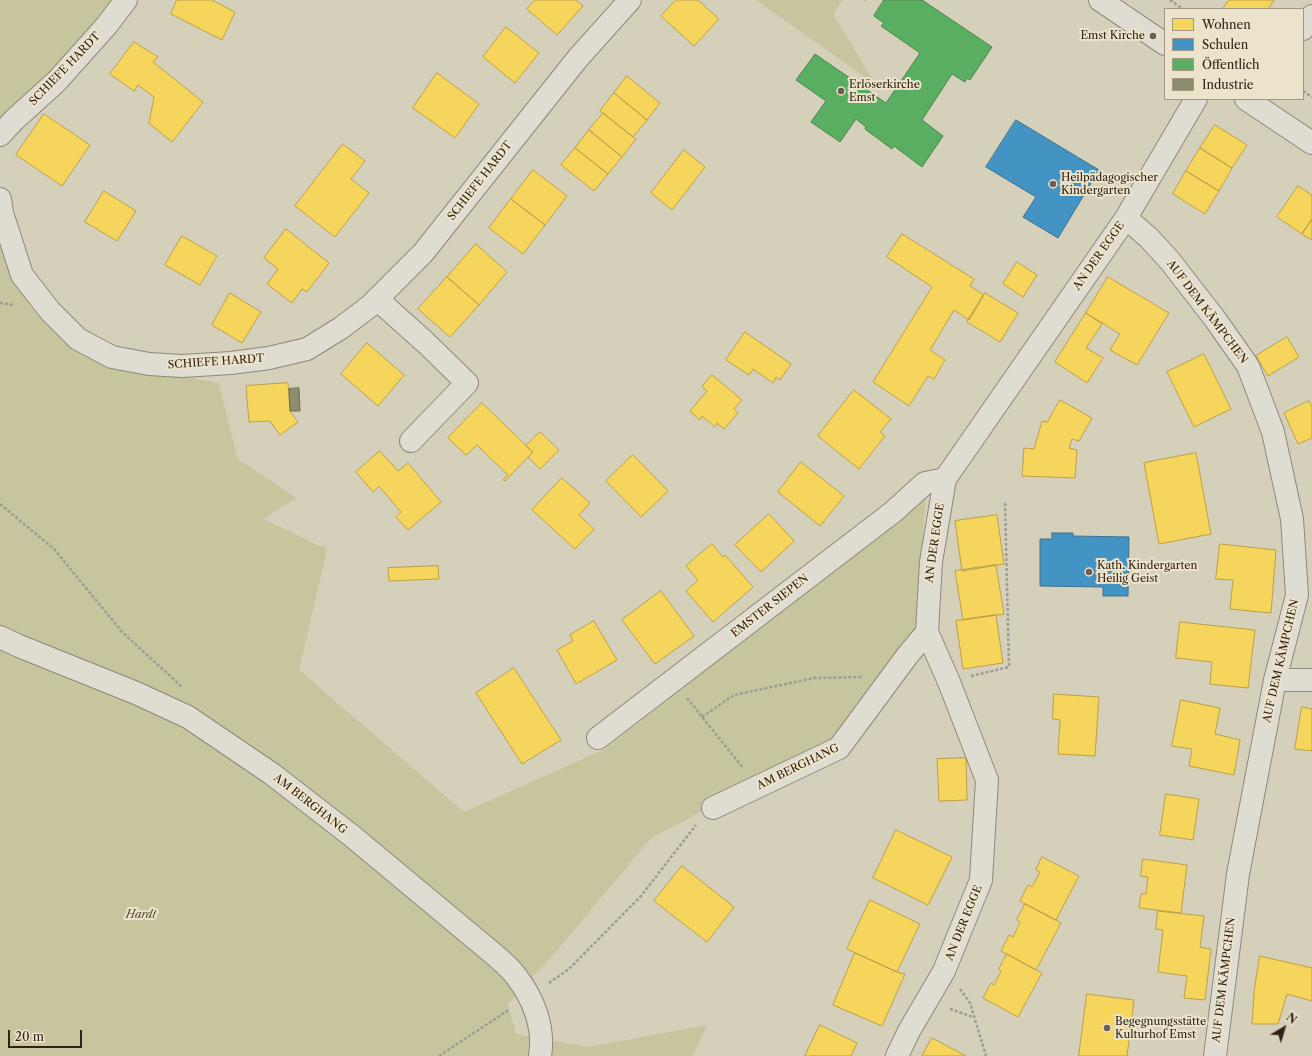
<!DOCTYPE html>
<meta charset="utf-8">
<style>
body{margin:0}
#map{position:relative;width:1312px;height:1056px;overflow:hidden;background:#d5d0ba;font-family:"Libre Caslon Text",serif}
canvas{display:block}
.legend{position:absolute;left:1164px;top:8px;width:140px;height:92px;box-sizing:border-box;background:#ebe4cb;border:1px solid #a19683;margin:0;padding:5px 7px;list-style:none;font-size:12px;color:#332118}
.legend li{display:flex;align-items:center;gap:8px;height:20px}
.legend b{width:20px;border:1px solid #a19683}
.north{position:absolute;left:1264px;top:1008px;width:40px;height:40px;-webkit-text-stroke:3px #ebe4cb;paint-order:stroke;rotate:38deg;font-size:11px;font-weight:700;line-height:16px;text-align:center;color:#332118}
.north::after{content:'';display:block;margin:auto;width:14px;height:18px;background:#332118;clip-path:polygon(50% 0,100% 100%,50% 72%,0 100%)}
.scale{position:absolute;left:8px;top:1030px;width:74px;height:18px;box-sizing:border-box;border:2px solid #332118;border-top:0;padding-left:5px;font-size:12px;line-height:14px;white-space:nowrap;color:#332118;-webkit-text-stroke:3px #ebe4cb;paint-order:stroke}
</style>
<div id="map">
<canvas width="1312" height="1056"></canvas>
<ul class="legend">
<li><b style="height:11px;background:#f6d55c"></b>Wohnen</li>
<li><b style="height:11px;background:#4393c3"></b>Schulen</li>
<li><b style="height:11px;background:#5aae61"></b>Öffentlich</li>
<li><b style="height:11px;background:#8c8c6e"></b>Industrie</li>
</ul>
<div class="north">N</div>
<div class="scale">20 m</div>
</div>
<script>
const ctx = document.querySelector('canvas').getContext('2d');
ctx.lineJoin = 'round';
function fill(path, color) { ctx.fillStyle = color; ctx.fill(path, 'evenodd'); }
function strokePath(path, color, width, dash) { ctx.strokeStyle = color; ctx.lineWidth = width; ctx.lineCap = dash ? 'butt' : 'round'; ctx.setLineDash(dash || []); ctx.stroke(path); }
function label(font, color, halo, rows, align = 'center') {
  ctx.font = font + ' "Libre Caslon Text",serif'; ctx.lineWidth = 4; ctx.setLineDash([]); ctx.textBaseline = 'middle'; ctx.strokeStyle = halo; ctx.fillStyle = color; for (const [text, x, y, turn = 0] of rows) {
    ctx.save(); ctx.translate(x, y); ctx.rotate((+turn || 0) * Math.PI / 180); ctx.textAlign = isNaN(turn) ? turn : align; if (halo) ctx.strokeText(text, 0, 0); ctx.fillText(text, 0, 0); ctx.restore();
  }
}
fill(new Path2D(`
 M0,0H111L60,67L0,127Z
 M756,0H843L833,14L876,85Z
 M0,230L12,275L30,307L55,331L95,358L166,376L187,377L219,383L238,459L296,498L264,519L317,545L326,547L325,549L327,550L299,670L464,812L605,749L926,496L915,629L840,740L651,838L555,953L508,1004L516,1034L588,1047L707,1025L693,1056H0Z`), '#c6c59d');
const homes = new Path2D(`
 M177,0H212L235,12L222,40L171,14Z
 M535,0H576L583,6L557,35L527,9Z
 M676,0H698L719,19L694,46L661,16Z
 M1229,0H1274L1268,9H1223Z
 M506,27L539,53L515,83L483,57Z
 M134,42L158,57L153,62L203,102L172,142L149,123L154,97L138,85L134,91L110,74Z
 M437,73L479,104L455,138L413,108Z
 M627,76L660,103L647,120L614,93Z
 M614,93L647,120L633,137L600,111Z
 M603,113L636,139L622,157L589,130Z
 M44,114L90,145L62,186L16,155Z
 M1215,125L1247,145L1232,168L1200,148Z
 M589,130L622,157L608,174L575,148Z
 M343,144L365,161L351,179L369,193L335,237L295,206Z
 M575,148L608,174L594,191L561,165Z
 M1200,148L1232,168L1219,191L1186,171Z
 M684,150L705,167L672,210L651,193Z
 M533,170L567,196L545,225L511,199Z
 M1186,171L1219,191L1205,214L1173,194Z
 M1298,186L1312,195V219L1302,234L1277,217Z
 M104,191L136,211L117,241L85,222Z
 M511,199L545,225L523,254L489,228Z
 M1312,219V240L1302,234Z
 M286,229L329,263L307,292L302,289L292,303L267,284L278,269L264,258Z
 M902,234L974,279L970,286L984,295L969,320L954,310L930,350L945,360L934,379L928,376L909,406L873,382L932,287L887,257Z
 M182,236L217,256L200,285L165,265Z
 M476,244L507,272L479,305L447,277Z
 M1017,262L1037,275L1023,297L1003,284Z
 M447,277L479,305L450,337L418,309Z
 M1108,277L1169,313L1137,365L1110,350L1120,334L1086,313Z
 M230,293L261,312L242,343L212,325Z
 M985,293L1018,313L1000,342L967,322Z
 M1086,313L1102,324L1086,348L1103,358L1087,383L1055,362Z
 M745,332L791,364L780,380L776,377L773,383L753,369L749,375L726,360Z
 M1287,337L1299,357L1268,376L1256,356Z
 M367,343L404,375L378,406L341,374Z
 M1204,354L1231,409L1194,427L1167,372Z
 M712,375L742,400L734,409L738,413L724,429L717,423L715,427L702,416L700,420L690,411L707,391L702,387Z
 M288,383L290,411L298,422L280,435L270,421L249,422L246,386Z
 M854,390L891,419L880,432L885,436L859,469L818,436Z
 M1060,400L1092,418L1079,441L1072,439L1069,448L1077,450L1075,478L1022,476L1024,448L1034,449L1042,421L1047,422Z
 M1309,401L1312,407V438L1298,444L1284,413Z
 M482,403L533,452L505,481L503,480L508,475L477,445L466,455L448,438Z
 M540,432L559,450L540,469L528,457L533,452L526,446Z
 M380,451L398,471L408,463L441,502L408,530L396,517L401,512L379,486L373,492L356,472Z
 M1196,453L1211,534L1159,544L1144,463Z
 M633,455L668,491L641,517L606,481Z
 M801,462L844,496L820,526L778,492Z
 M562,478L590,503L579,515L594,529L575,549L532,510Z
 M769,514L794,541L761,572L735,545Z
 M997,515L1004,564L962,571L955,521Z
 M712,544L723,557L725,555L753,587L713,622L686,591L698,580L686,566Z
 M1220,544L1276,550L1271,613L1230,609L1233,580L1216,579Z
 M996,565L1004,614L963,620L955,571Z
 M438,566L439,579L389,581L388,568Z
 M661,591L694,636L655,664L622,620Z
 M996,615L1003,663L963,669L956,621Z
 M594,621L617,660L576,684L557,650L573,641L570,635Z
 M1180,622L1255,630L1248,688L1210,684L1212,662L1176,658Z
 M514,668L561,740L522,764L476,693Z
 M1054,694L1099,697L1095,756L1058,754L1060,720L1053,719Z
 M1181,700L1220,708L1215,734L1240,740L1234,775L1189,766L1192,749L1172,746Z
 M1302,707L1312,709V751L1295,749Z
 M966,758L967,800L939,801L937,759Z
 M1166,794L1199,799L1193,840L1160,835Z
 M896,830L952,857L928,905L873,878Z
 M1042,857L1079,876L1056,920L1020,901L1028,885L1032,887L1040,872L1036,870Z
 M1143,859L1187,865L1181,913L1139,908L1141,894H1146L1148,877L1141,876Z
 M682,866L734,907L707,942L654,901Z
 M870,900L920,924L897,972L847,949Z
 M1025,904L1061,923L1036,970L1001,951L1009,935L1013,937L1020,922L1017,920Z
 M1158,911L1204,916L1200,947L1211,949L1205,1000L1184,998L1187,976L1158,972L1163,930L1156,929Z
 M855,953L897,972L905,974L882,1026L833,1005Z
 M1007,954L1042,973L1018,1017L983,998L991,983L994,985L1001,971L999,969Z
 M1260,956L1312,968V1001L1287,994L1278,1024H1252L1254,992Z
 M1087,994L1134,1000L1127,1056H1079Z
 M820,1025L857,1043L851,1056H805Z
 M932,1038L966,1056H922Z`);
fill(homes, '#f6d55c');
strokePath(homes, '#bc9f48', 1);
const schools = new Path2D(`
 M1016,120L1099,170L1058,238L1023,217L1036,197L986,167Z
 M1052,533H1073V536L1129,537L1128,596H1103V587L1040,586V539H1052Z`);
fill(schools, '#4393c3');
strokePath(schools, '#3e7190', 1);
const public = new Path2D(`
 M884,0H922L992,47L970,80L967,78L965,82L952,74L922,120L943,136L922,167L894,146L892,149L865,129L866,127L856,119L840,142L811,122L826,101L796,80L815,54L886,103L920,53L881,26L884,23L874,16Z`);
fill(public, '#5aae61');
strokePath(public, '#4e844b', 1);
const industry = new Path2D(`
 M299,388L300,411H290L289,389Z`);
fill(industry, '#8c8c6e');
strokePath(industry, '#716c54', 1);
const minor = new Path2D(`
 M1100,0L1165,44
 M1303,29L1312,16
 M1246,99L1312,143
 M0,135L14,120L57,81L107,25L126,0
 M0,199L2,213L22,275L50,311L78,339L112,357L149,364L182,366L231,363L269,358L307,349L341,328L370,306L423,253L578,58L630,0
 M1126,218L1149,238L1170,261L1215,319L1248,366L1273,432L1292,519L1297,595L1275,680L1238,874L1215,1056
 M377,299L426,343L467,383L411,441
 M0,637L19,646L136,693L188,717L272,774L352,836L496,956C503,962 510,968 516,976C533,998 545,1027 540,1056
 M1275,680H1312
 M598,738L893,512L925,483L945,479
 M713,808L839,748L907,656L927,632
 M897,1056L909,1031L944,971L981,880L987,780L949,682L927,632L931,562L945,479L1126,218L1196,99`);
strokePath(minor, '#8e887b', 24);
strokePath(new Path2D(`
 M865,0H866
 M1170,0L1183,9
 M1303,91L1312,97
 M0,303L14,305
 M0,504L54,549L123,633L181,686
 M971,676L1009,667L1005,501
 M687,698L743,768
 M702,717L734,695L814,678L862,677
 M549,983L569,969L641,896L696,825
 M960,989L970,1003L986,1056
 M950,1009L973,1017
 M439,1056L510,1009`), '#a09c94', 2.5, [3, 2]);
strokePath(minor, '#dfdcd1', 22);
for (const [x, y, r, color] of [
 [1153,36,4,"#6c5e51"],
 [841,91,4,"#6c5e51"],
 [1053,184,4,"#6c5e51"],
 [1089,572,4,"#6c5e51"],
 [1107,1028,4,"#6c5e51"]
]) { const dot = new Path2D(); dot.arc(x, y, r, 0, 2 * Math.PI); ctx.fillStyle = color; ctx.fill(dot); strokePath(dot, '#ebe4cb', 1.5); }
label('11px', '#332118', '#ebe4cb', [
 ["Emst Kirche",1145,36,"right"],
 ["Erlöserkirche",849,85],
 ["Emst",849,98],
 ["Heilpädagogischer",1061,178],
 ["Kindergarten",1061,191],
 ["Kath. Kindergarten",1097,566],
 ["Heilig Geist",1097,579],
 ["Begegnungsstätte",1115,1022],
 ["Kulturhof Emst",1115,1035]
], 'left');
label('11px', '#332118', '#ebe4cb', [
 ["SCHIEFE HARDT",65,69,-46],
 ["SCHIEFE HARDT",480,181,-52],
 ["AN DER EGGE",1099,256,-55],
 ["AUF DEM KÄMPCHEN",1207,312,53],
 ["SCHIEFE HARDT",216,362,-4],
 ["AN DER EGGE",935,543,-82],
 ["EMSTER SIEPEN",770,606,-38],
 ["AUF DEM KÄMPCHEN",1281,661,-77],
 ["AM BERGHANG",798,767,-26],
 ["AM BERGHANG",310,804,38],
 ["AN DER EGGE",964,923,-68],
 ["AUF DEM KÄMPCHEN",1224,980,-83]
]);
label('italic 11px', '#544834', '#ebe4cb', [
 ["Hardt",141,915]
]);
</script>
